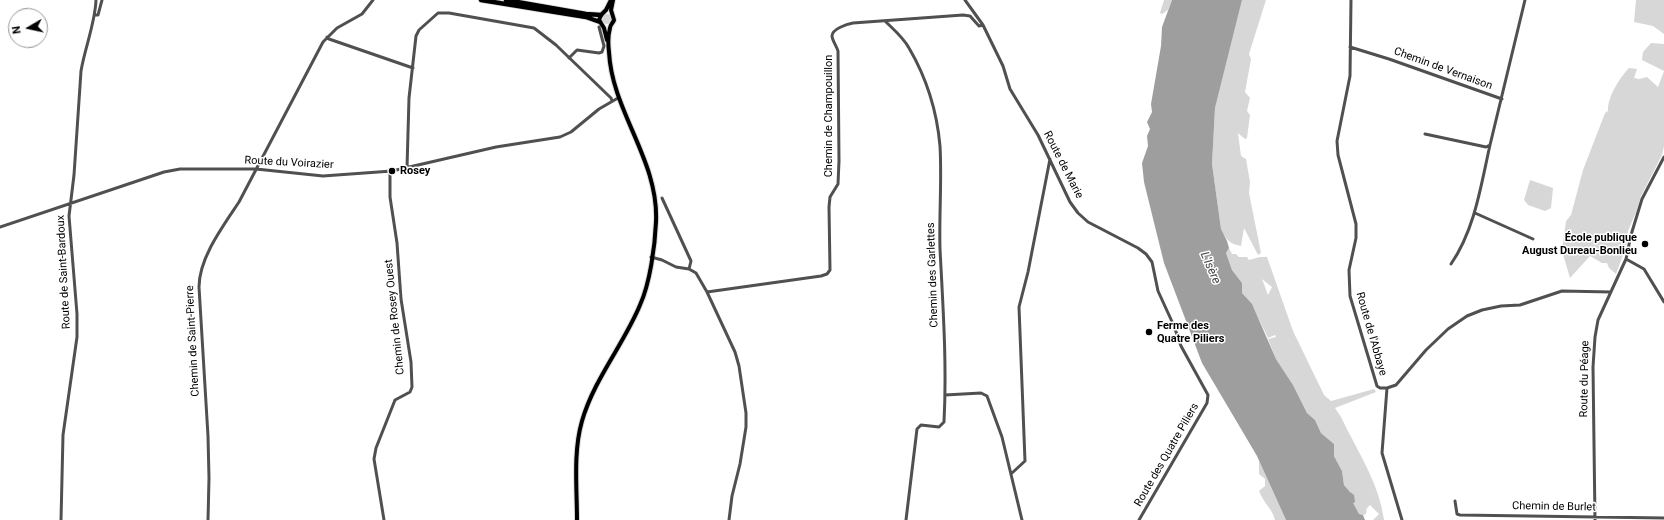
<!DOCTYPE html>
<meta charset="utf-8">
<style>
body{margin:0}
#map{position:relative;width:1664px;height:520px;overflow:hidden;background:#fff;font-family:Roboto,sans-serif}
canvas{display:block}
.north{position:absolute;left:8px;top:8px;width:40px;height:40px;box-sizing:border-box;background:#fff;border:1px solid #999;border-radius:50%;rotate:261deg;font-size:11px;font-weight:700;line-height:16px;text-align:center;color:#000}
.north::after{content:'';display:block;margin:auto;width:14px;height:18px;background:#000;clip-path:polygon(50% 0,100% 100%,50% 72%,0 100%)}
</style>
<div id="map">
<canvas width="1664" height="520"></canvas>
<div class="north">N</div>
</div>
<script>
const ctx = document.querySelector('canvas').getContext('2d');
ctx.lineJoin = 'round';
function fill(path, color) { ctx.fillStyle = color; ctx.fill(path, 'evenodd'); }
function strokePath(path, color, width, dash) { ctx.strokeStyle = color; ctx.lineWidth = width; ctx.lineCap = dash ? 'butt' : 'round'; ctx.setLineDash(dash || []); ctx.stroke(path); }
function label(font, color, halo, rows, align = 'center') {
  ctx.font = font + ' Roboto,sans-serif'; ctx.lineWidth = 3; ctx.setLineDash([]); ctx.textBaseline = 'middle'; ctx.strokeStyle = halo; ctx.fillStyle = color; for (const [text, x, y, turn = 0] of rows) {
    ctx.save(); ctx.translate(x, y); ctx.rotate((+turn || 0) * Math.PI / 180); ctx.textAlign = isNaN(turn) ? turn : align; if (halo) ctx.strokeText(text, 0, 0); ctx.fillText(text, 0, 0); ctx.restore();
  }
}
fill(new Path2D(`
 M1164,0H1172L1168,10L1162,14L1160,13Z
 M1242,0H1266L1249,54L1251,59L1245,92L1250,98L1247,111L1250,115L1247,138L1245,139L1238,133L1241,156L1246,159L1250,182L1249,193L1261,253L1258,255L1244,228L1241,246C1230,244 1225,239 1221,229L1212,164L1215,108Z
 M1636,0H1664V34L1653,26L1634,22Z
 M602 19a5 5 0 1 1 10 0a5 5 0 1 1-10 0Z
 M1651,43L1664,44V146L1662,155L1641,196L1636,212L1628,231L1626,247L1616,274L1609,268L1607,263H1602L1590,256L1570,278L1562,251L1566,221L1571,215L1583,170L1605,113L1608,111C1607,98 1620,77 1629,68L1637,69L1634,78L1639,79L1647,77L1658,87L1664,71L1642,60L1643,52Z
 M1530,180L1553,188L1551,208L1545,211L1528,205L1524,200Z
 M1229,248L1232,254H1236L1239,257H1247L1249,260L1260,257H1267L1293,331L1324,395L1331,401L1374,389L1376,392L1335,408L1341,417C1357,451 1379,482 1384,520H1373L1379,514L1370,505L1367,508L1366,514L1363,515L1359,514L1354,508L1350,492L1344,485L1342,471L1334,456V444L1321,433L1315,420L1307,413L1293,385L1276,359L1268,339L1276,337L1275,335L1268,338L1252,305L1242,293V283L1232,270L1226,253ZM1262,279L1272,287L1268,295Z
 M1259,460L1286,520H1275C1272,508 1264,504 1259,491L1265,486V479L1259,474Z`), '#d7d7d7');
fill(new Path2D(`
 M1172,0H1242L1215,108L1212,164L1221,229L1227,241L1229,248L1226,253L1232,270L1242,283V293L1252,304L1276,359L1293,385L1307,413L1315,420L1321,433L1334,444V456L1342,471L1344,485L1350,492L1354,495L1355,502L1353,503L1359,514L1363,515L1365,520H1286L1257,456L1202,363L1164,263L1144,182L1142,163L1148,146L1147,136L1150,129L1147,122L1152,112L1151,104L1161,46L1162,27Z`), '#9e9e9e');
const major = new Path2D(`
 M607,40L604,28L599,20L601,15L606,10L611,0
 M577,520C577,488 573,452 582,421C594,379 624,344 640,305C650,283 655,246 656,222C659,160 612,112 609,52C608,44 608,35 610,28C610,25 613,23 614,20L611,10L613,0`);
const highway = new Path2D(`
 M481,0L586,17L600,22
 M506,0L586,14L601,15`);
strokePath(major, '#dbdbdb', 6);
strokePath(highway, '#dbdbdb', 6);
strokePath(new Path2D(`
 M965,0L983,25L1003,66L1010,89L1038,135L1070,202L1078,213L1088,222L1138,248L1146,254L1152,262L1158,291L1174,326L1181,346L1208,395L1207,403L1139,520
 M1351,0L1350,76L1337,141L1338,155L1356,224V238L1349,270L1350,296L1377,386L1380,388H1387L1396,385L1426,350L1448,329L1467,316L1482,310L1501,306L1520,305L1562,291L1611,292
 M95,15H98L102,0
 M885,21C893,29 903,37 909,48C926,77 937,112 940,146C942,180 939,215 940,249C943,307 947,364 944,422L939,427L921,425L917,429L906,520
 M327,37L329,39L413,68
 M1350,47L1389,59L1502,99
 M569,58L577,50L599,53L602,52L604,46L599,27
 M1425,134L1486,147L1490,145L1525,0
 M407,168L409,98L416,36L419,30L438,13H449L534,28L556,45L611,98L612,101
 M662,198L691,261L689,269
 M1475,213L1533,239
 M0,227L164,172L180,169H256L323,176L392,171L496,147L560,137L571,132L599,109L618,98
 M651,257L662,260L676,267L689,269L696,273L707,292L735,352L739,366L746,413V427L740,464L732,496L729,520
 M1626,259L1644,269L1664,302
 M1451,264C1475,229 1481,185 1490,145
 M707,292L821,276L827,274L830,270L829,207L830,197L838,184L839,161L838,51C837,47 832,40 832,36C832,29 847,24 853,23L963,15L970,16L979,26L983,25
 M1387,388L1382,453L1402,520
 M945,395L981,393L987,396L1002,437L1022,520
 M1012,473L1025,461L1019,307L1028,272L1050,159
 M1455,501L1457,514L1460,515L1664,518
 M61,520L63,435L77,337V314L69,216L74,175L81,71C85,47 95,24 96,0
 M208,520L209,478L208,436L199,287C199,258 223,226 239,202L323,42L337,28L362,14L373,0
 M384,520L374,459L376,448L395,400L410,392L412,387L411,362L401,299L397,243L390,197V171
 M1595,520L1593,367L1595,337L1598,320L1626,259L1631,235L1642,199L1664,157`), '#505050', 3);
strokePath(major, '#000', 4);
strokePath(highway, '#000', 4.5);
for (const [x, y, r, color] of [
 [392,171,4,"#000"],
 [1645,244,4,"#000"],
 [1149,332,4,"#000"]
]) { const dot = new Path2D(); dot.arc(x, y, r, 0, 2 * Math.PI); ctx.fillStyle = color; ctx.fill(dot); strokePath(dot, '#fff', 1.5); }
label('11px', '#000', '#fff', [
 ["Chemin de Vernaison",1443,69,20],
 ["Chemin de Champouillon",829,116,-90],
 ["Route du Voirazier",289,163,3],
 ["Route de Marie",1063,165,63],
 ["Route de Saint-Bardoux",64,272,-93],
 ["Chemin des Garlettes",933,275,-92],
 ["Chemin de Rosey Ouest",395,317,-96],
 ["Route de l'Abbaye",1371,334,74],
 ["Chemin de Saint-Pierre",193,341,-93],
 ["Route du Péage",1585,379,-89],
 ["Route des Quatre Piliers",1167,455,-60],
 ["Chemin de Burlet",1554,507,1]
]);
label('bold 11px', '#000', '#fff', [
 ["Rosey",400,171],
 ["École publique",1637,238,"right"],
 ["August Dureau-Bonlieu",1637,251,"right"],
 ["Ferme des",1157,326],
 ["Quatre Piliers",1157,339]
], 'left');
label('italic 12px', '#3f3f3f', '#fff', [
 ["L'Isère",1210,268,66]
]);
</script>
